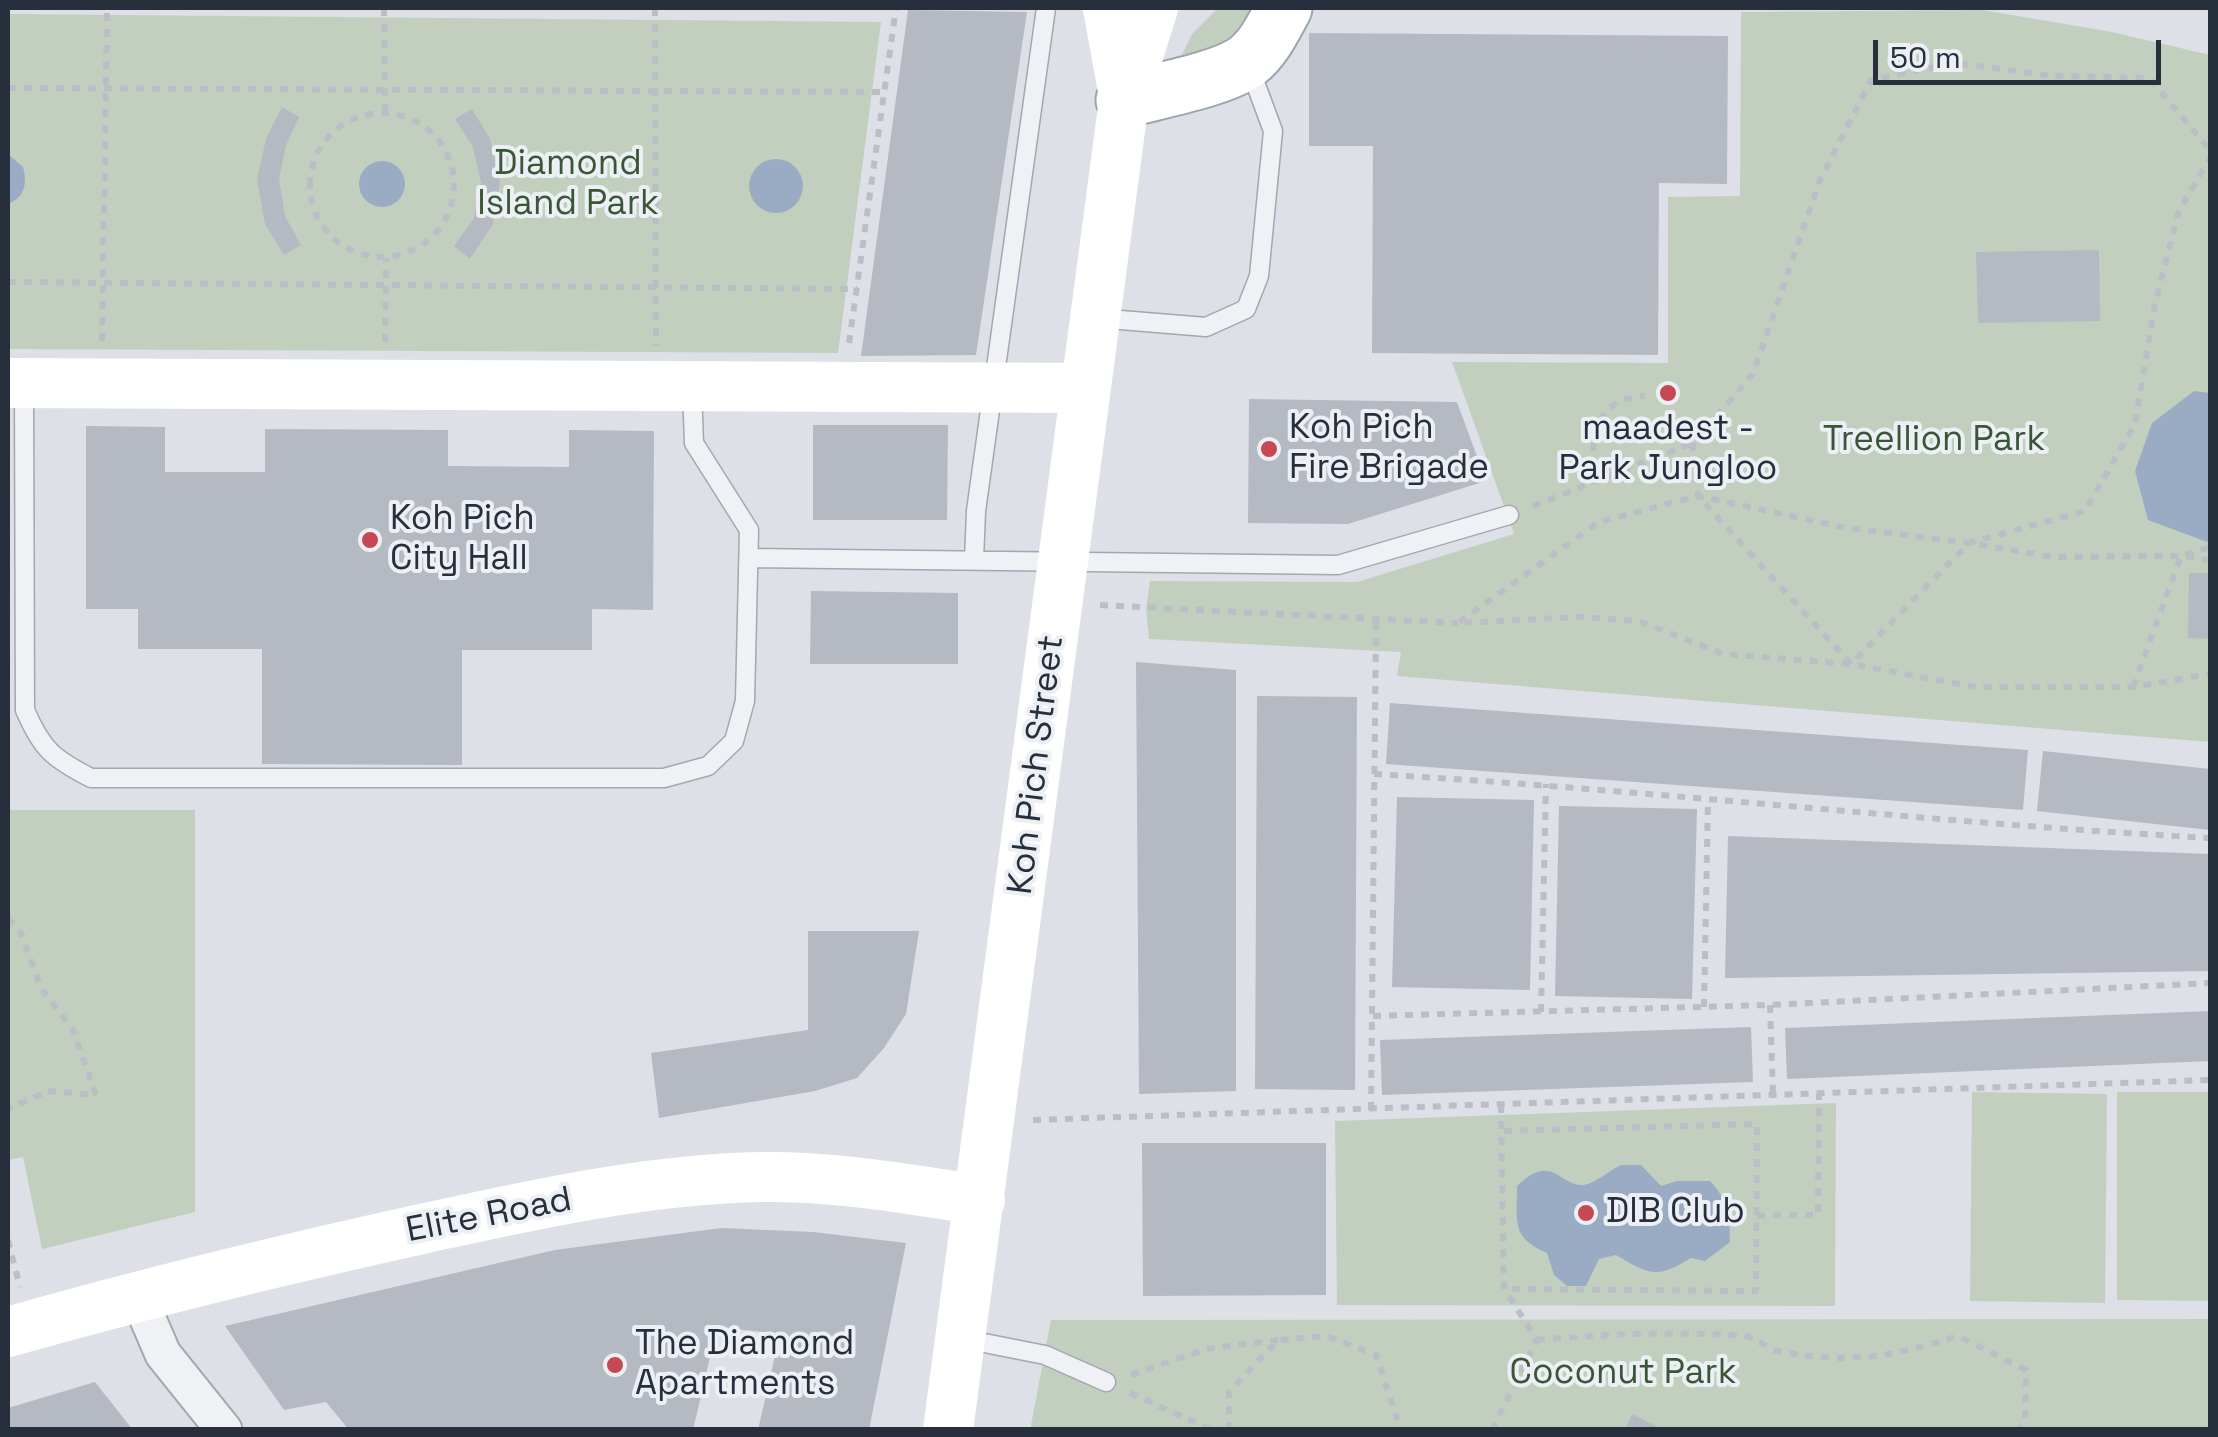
<!DOCTYPE html>
<style>
body{margin:0}
#map{position:relative;width:2218px;height:1437px;overflow:hidden;background:#dde0e6;font-family:"Space Grotesk",sans-serif}
canvas{display:block}
.frame{position:absolute;inset:0;border:10px solid #272e3c;pointer-events:none}
.scale{position:absolute;left:1873px;top:40px;width:288px;height:45px;box-sizing:border-box;border:5px solid #272e3c;border-top:0;padding-left:12px;font-size:30px;line-height:35px;white-space:nowrap;color:#272e3c;-webkit-text-stroke:8px #eceff4;paint-order:stroke}
</style>
<div id="map">
<canvas width="2218" height="1437"></canvas>
<div class="frame"></div>
<div class="scale">50 m</div>
</div>
<script>
const ctx = document.querySelector('canvas').getContext('2d');
ctx.lineJoin = 'round';
function fill(path, color) { ctx.fillStyle = color; ctx.fill(path, 'evenodd'); }
function strokePath(path, color, width, dash) { ctx.strokeStyle = color; ctx.lineWidth = width; ctx.lineCap = dash ? 'butt' : 'round'; ctx.setLineDash(dash || []); ctx.stroke(path); }
function label(font, color, halo, rows, align = 'center') {
  ctx.font = font + ' "Space Grotesk",sans-serif'; ctx.lineWidth = 8; ctx.setLineDash([]); ctx.textBaseline = 'middle'; ctx.strokeStyle = halo; ctx.fillStyle = color; for (const [text, x, y, turn = 0] of rows) {
    ctx.save(); ctx.translate(x, y); ctx.rotate((+turn || 0) * Math.PI / 180); ctx.textAlign = isNaN(turn) ? turn : align; if (halo) ctx.strokeText(text, 0, 0); ctx.fillText(text, 0, 0); ctx.restore();
  }
}
fill(new Path2D(`
 M1218,8H1254C1236,41 1219,47 1182,55L1192,34Z
 M1982,10L2112,32L2210,55V742L1397,676L1401,652L1149,639L1146,609L1150,581L1357,582L1514,534L1452,362L1668,363V197L1740,196L1741,12Z
 M8,14L881,22L838,353L8,349Z
 M8,810H195V1212L42,1249L23,1157L8,1160Z
 M1972,1092L2107,1094L2105,1303L1970,1301Z
 M2117,1092H2210V1301L2117,1300Z
 M1836,1103L1835,1306L1337,1305L1335,1121Z
 M2210,1319V1429L1030,1430L1051,1320Z`), '#c2cfbf');
fill(new Path2D(`
 M8,154L23,167C28,183 24,198 8,204Z
 M749 186a27 27 0 1 1 54 0a27 27 0 1 1-54 0Z
 M359 184a23 23 0 1 1 46 0a23 23 0 1 1-46 0Z
 M2194,391L2210,393V543L2148,520L2135,471L2152,423Z
 M1621,1165H1641L1661,1186L1677,1181H1710C1728,1200 1730,1216 1730,1242L1705,1261L1691,1258C1657,1279 1650,1275 1616,1255L1599,1259L1586,1286H1567L1554,1275L1547,1253C1511,1238 1517,1222 1517,1186C1552,1151 1560,1187 1584,1185C1596,1183 1610,1170 1621,1165Z`), '#9aacc4');
fill(new Path2D(`
 M908,10L1027,12L976,355L861,356Z
 M1309,33L1728,36L1727,184L1659,183L1658,355L1372,353L1373,146H1309Z
 M282,107L299,117L286,145L279,179L285,216L301,245L284,255L265,224L257,179L266,139Z
 M472,109L490,139L500,182L493,224L470,259L454,246L474,218L481,182L473,147L455,119Z
 M2099,250L2100,321L1978,323L1976,252Z
 M1249,399L1457,402L1486,481L1348,524L1248,523Z
 M813,425H948L947,520H813Z
 M86,426L165,427V472H265V429L448,430V466L569,467V430L654,431L653,610L592,609V650H462V765L262,764V649H138V609H86Z
 M2189,573H2210V639L2188,638Z
 M811,591L958,593V664H810Z
 M1136,662L1236,670V1091L1139,1094Z
 M1257,696L1357,697L1355,1090L1255,1089Z
 M1390,703L2028,750L2023,810L1386,764Z
 M2043,751L2210,769V830L2037,811Z
 M1397,797L1534,800L1530,990L1392,987Z
 M1559,806L1697,809L1692,999L1555,996Z
 M1728,836L2210,854V971L1725,978Z
 M808,931H919L906,1014L884,1048L857,1078L815,1091L659,1118L651,1053L808,1030Z
 M2210,1011V1061L1787,1079L1785,1028Z
 M1751,1027L1753,1082L1382,1095L1380,1040Z
 M1142,1143H1326V1295L1143,1296Z
 M721,1228L813,1232L906,1243L869,1430H758L780,1334L717,1327L693,1430H349L326,1402L284,1410L225,1326L555,1250Z
 M95,1382L133,1430H8V1408Z
 M1632,1414L1664,1430H1625Z`), '#b5b9c2');
const lane = new Path2D(`
 M1096,318L1206,327L1246,309L1259,276L1273,131L1249,66
 M24,384L25,710C42,750 54,759 91,778H664L708,766L734,741L745,701L749,530L694,443L692,390
 M750,558L1338,565L1509,515
 M974,560L976,511L1046,8
 M964,1339L1045,1355L1106,1382`);
const street = new Path2D(`
 M138,1296L163,1354L224,1430`);
const primary = new Path2D(`
 M1124,100C1156,91 1223,79 1247,61C1264,48 1274,26 1284,8`);
strokePath(lane, '#a3a7b0', 21);
strokePath(street, '#a3a7b0', 39);
strokePath(primary, '#9da4b1', 59);
strokePath(new Path2D(`
 M384,8L385,111
 M655,8L656,346
 M8,88L884,92
 M310 185a72 72 0 1 1 144 0a72 72 0 1 1-144 0Z
 M8,282L857,289
 M102,341L107,8
 M385,342L386,258
 M849,343L896,8
 M1693,443L1698,496L1851,664L1969,543L2085,511L2135,424L2155,304L2179,211L2210,158
 M1594,483C1591,439 1592,399 1645,396
 M1533,506L1693,443L1753,374L1820,180L1871,80L1955,63L2052,76L2149,78L2210,150
 M2210,560L2181,556L2052,557L1969,543L1842,527L1698,496L1599,522L1458,623L1582,617L1639,621L1723,654L1851,664L1975,687H2133L2210,674
 M1100,605L1458,623
 M2133,687L2181,556L2210,547
 M1374,774C1653,790 1931,823 2210,838
 M8,918L21,933L41,988L73,1030L96,1095L48,1091L8,1109
 M1770,1005L1773,1096
 M1704,1007L1708,799
 M1541,1012L1546,784
 M1373,1016L1770,1005L2210,983
 M1501,1105L1504,1289L1756,1291L1757,1124L1503,1131
 M1371,1110L1376,619
 M1033,1120L2210,1080
 M1757,1216L1818,1215L1819,1094
 M8,1240L20,1287
 M1537,1340C1607,1334 1674,1331 1744,1336C1757,1337 1765,1348 1778,1351C1849,1365 1891,1357 1958,1336L2026,1370L2025,1421L2018,1430
 M1131,1375L1206,1349L1278,1340
 M1130,1393L1212,1430
 M1229,1430V1392L1278,1340L1327,1336L1376,1355L1401,1430
 M1492,1430L1537,1340L1505,1290`), '#bbbec5', 6, [8, 8]);
strokePath(lane, '#eff1f5', 18);
strokePath(street, '#eff1f5', 35);
strokePath(new Path2D(`
 M1108,8L1122,85
 M8,383L1086,388
 M8,1332C146,1293 285,1259 426,1228C536,1204 649,1179 762,1177C835,1176 908,1189 980,1200
 M948,1430L1124,100L1153,8`), '#fff', 50);
strokePath(primary, '#fff', 55);
for (const [x, y, r, color] of [
 [1668,393,10,"#c54854"],
 [1269,449,10,"#c54854"],
 [370,540,10,"#c54854"],
 [1586,1213,10,"#c54854"],
 [615,1365,10,"#c54854"]
]) { const dot = new Path2D(); dot.arc(x, y, r, 0, 2 * Math.PI); ctx.fillStyle = color; ctx.fill(dot); strokePath(dot, '#eceff4', 4); }
label('35px', '#3a5636', '#eceff4', [
 ["Diamond",568,165],
 ["Island Park",568,205],
 ["Treellion Park",1934,441],
 ["Coconut Park",1623,1374]
]);
label('35px', '#272e3c', '#eceff4', [
 ["Koh Pich",1289,429],
 ["Fire Brigade",1289,469],
 ["maadest -",1668,430,"center"],
 ["Park Jungloo",1668,470,"center"],
 ["Koh Pich",390,520],
 ["City Hall",390,560],
 ["DIB Club",1606,1213],
 ["The Diamond",635,1345],
 ["Apartments",635,1385]
], 'left');
label('35px', '#272e3c', '#eceff4', [
 ["Koh Pich Street",1037,765,-83],
 ["Elite Road",489,1216,-11]
]);
</script>
